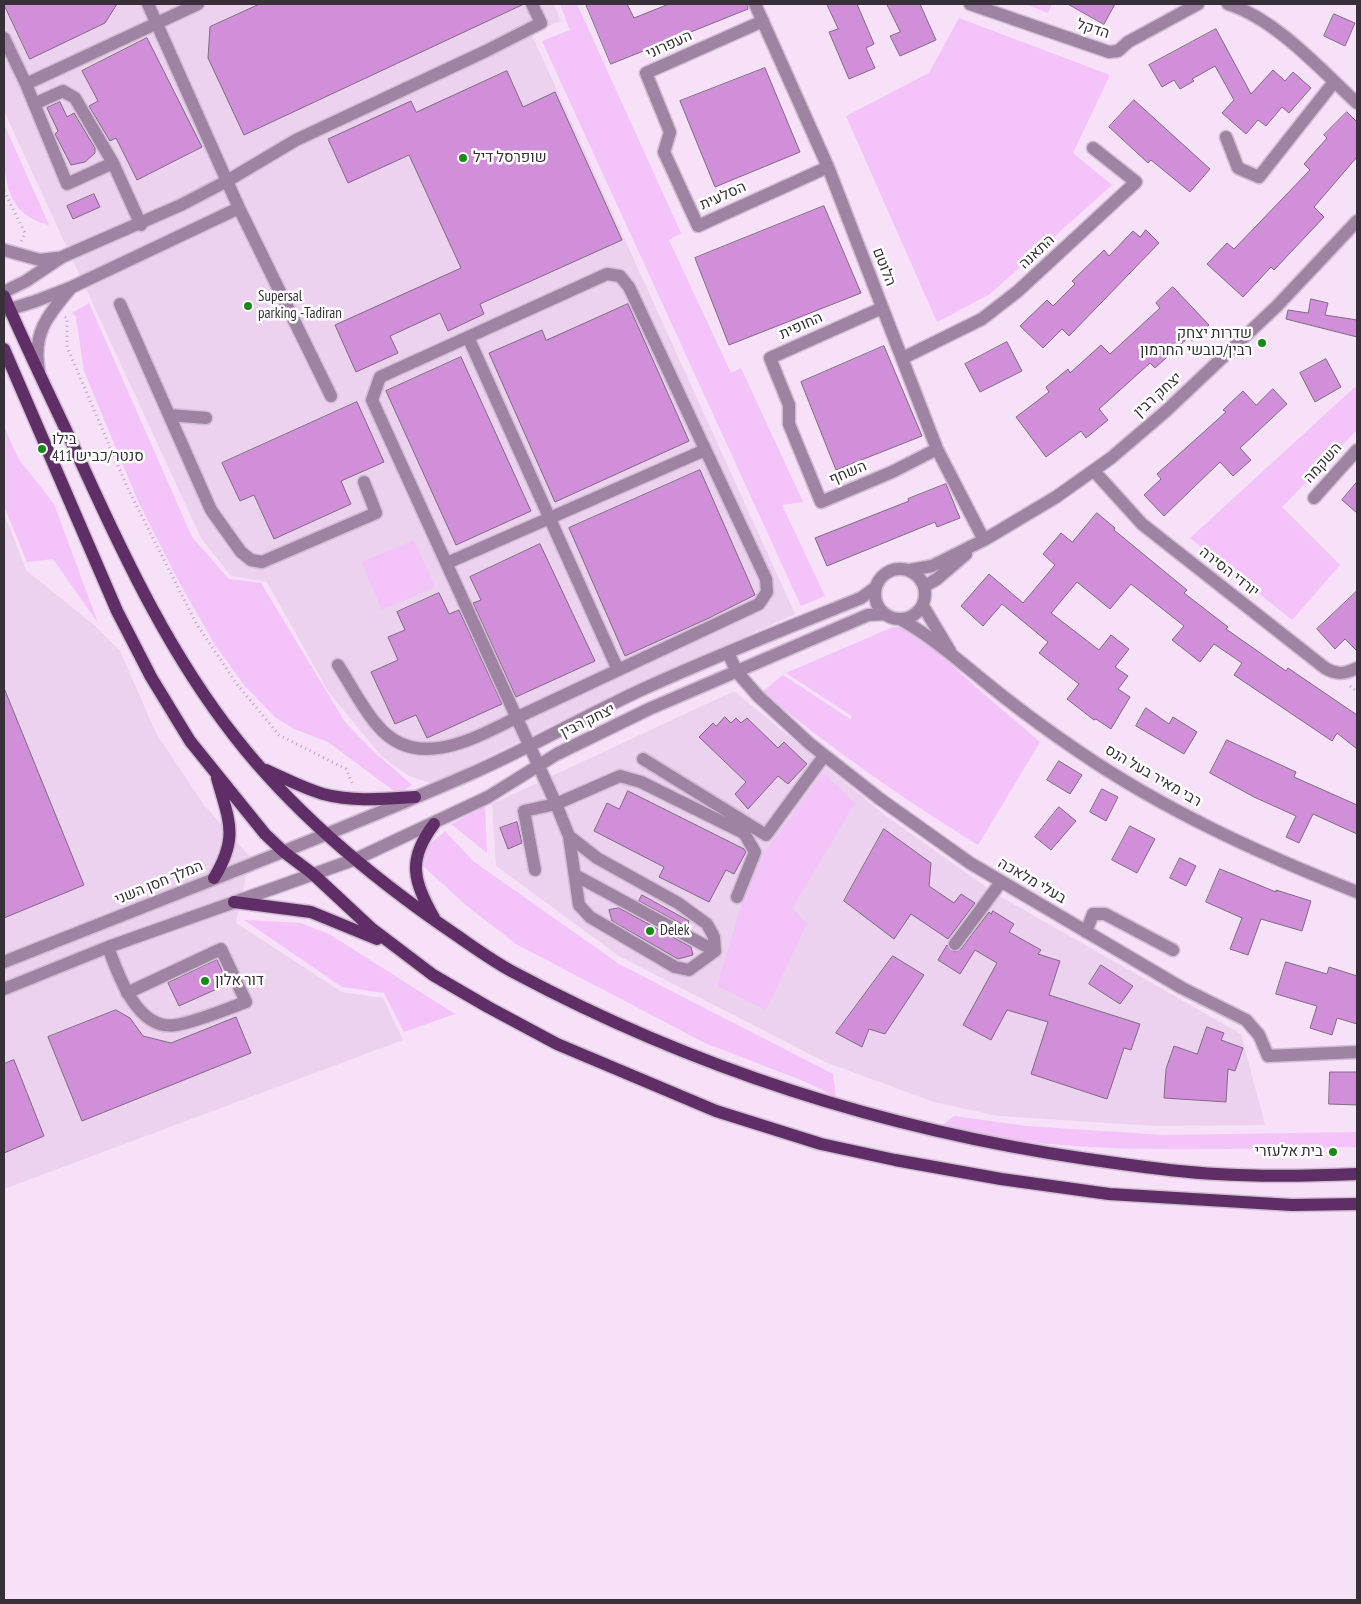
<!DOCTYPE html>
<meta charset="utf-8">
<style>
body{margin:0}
#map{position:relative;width:1361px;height:1604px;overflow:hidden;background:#f6e1f8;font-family:"PT Sans Narrow",sans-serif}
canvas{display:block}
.frame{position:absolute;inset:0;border:5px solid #383039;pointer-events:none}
</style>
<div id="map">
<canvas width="1361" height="1604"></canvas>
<div class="frame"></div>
</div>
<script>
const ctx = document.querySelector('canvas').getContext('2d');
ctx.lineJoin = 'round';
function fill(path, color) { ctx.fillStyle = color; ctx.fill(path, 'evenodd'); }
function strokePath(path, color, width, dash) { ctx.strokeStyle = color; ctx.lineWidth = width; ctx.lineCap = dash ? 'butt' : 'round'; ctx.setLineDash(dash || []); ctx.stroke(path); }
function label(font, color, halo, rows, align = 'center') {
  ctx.font = font + ' "PT Sans Narrow",Heebo,sans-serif'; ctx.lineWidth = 5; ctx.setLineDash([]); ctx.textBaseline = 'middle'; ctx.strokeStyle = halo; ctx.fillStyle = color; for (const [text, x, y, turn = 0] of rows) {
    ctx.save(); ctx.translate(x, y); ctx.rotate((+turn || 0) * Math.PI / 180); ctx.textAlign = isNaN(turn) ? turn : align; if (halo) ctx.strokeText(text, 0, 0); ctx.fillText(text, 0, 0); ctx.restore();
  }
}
fill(new Path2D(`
 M4,4H554L561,21L531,33L795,614L561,721L433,784L409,776L382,757L328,691L267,582L231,576L201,538L4,111Z
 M4,513L26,570L95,626L120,651L156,733L204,805L250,857L236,923L342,992L383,998L403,1040L4,1189Z
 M734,691L886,816L996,894L1241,1034L1265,1125L1157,1126L998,1116L934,1102L825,1062L619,956L496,866L492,804Z`), '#ecd2ef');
fill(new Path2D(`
 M560,4H577L681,233L669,240L731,373L741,368L803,502L782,505L825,596L801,606L542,41L570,30Z
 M1025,4H1052L1048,13Z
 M959,18L1110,75L1073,153L1112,185L990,294L937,322L846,116L929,73Z
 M4,124L49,225C0,213 4,169 4,124Z
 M89,303L192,537L229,579L261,583L345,722L373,751L412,785L398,794L328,742L294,729L275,717L245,686L215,645L178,580L138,501L84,371L76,317L72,313Z
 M1357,385V430L1282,507L1340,565L1292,620L1190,538Z
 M4,427L18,458L54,504L98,623L53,559L27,562L4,506Z
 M414,540L435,587L382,610L362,562Z
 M893,627L911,628L977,688L1040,742L978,845C903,799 831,748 762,692L783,675L850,719L852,716L786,673Z
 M823,773L855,803L792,908L807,923L766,1010L717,986L752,869Z
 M485,806L487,853L451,824Z
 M445,831L473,861L619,964L833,1074L836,1097L806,1082L705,1043L516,944L467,906L423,866L427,847Z
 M244,920L300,923L329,934L455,1014L404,1032L384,993L342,987Z
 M954,1116L1026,1126L1164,1135L1357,1132V1147C1218,1148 1076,1158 940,1127Z`), '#f3c3f9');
const building = new Path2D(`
 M4,4H117L105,23L30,59Z
 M260,4H524L244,135L208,58L210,27Z
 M586,4H627L634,18L669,4H747L748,9L611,64Z
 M827,4H857L874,44L866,48L875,68L849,79L829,32L838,29Z
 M887,4H920L936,40L900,56L890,36L900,32Z
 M1068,4H1115L1104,24Z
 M1334,14L1355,23L1345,46L1324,36Z
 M1216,29L1251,94L1273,70L1285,81L1293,72L1311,88L1289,113L1282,107L1266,126L1258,120L1246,134L1222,113L1234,100L1215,66L1192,79L1194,81L1180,89L1174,80L1162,87L1149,65Z
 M147,38L202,147L137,180L116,138L110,141L89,106L98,101L82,71Z
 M765,68L800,152L715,187L680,101Z
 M507,71L523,107L555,92L622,240L480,304L484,314L448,331L440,313L390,336L398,353L356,372L335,325L461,268L409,155L348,183L328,139L411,101L416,112Z
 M1134,100L1210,169L1190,192L1151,160L1148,163L1109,127Z
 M60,102L67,117L74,113L95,148V153L85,162L71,165L55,134L58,131L47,108Z
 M1347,112L1357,122V157L1314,207L1324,217L1274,270L1271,267L1243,297L1207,264L1227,243L1234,249L1310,170L1304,164L1327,138L1324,135Z
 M94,194L100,207L73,219L67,206Z
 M824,206L861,293L729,345L695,258Z
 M1146,230L1159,243L1069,336L1062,329L1043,348L1020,326L1047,300L1053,306L1075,284L1072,281L1104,250L1109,256L1133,231L1140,237Z
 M1173,287L1209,325L1192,341L1189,337L1155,368L1150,363L1099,409L1108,420L1086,438L1081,431L1046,457L1016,417L1049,392L1046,387L1068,369L1070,373L1101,345L1110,354L1160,308L1156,303Z
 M1311,299L1328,303L1325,315L1357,320V337L1286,319L1288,310L1308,313Z
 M628,304L689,441L555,502L489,353L542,330L546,340Z
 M1007,342L1022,371L980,392L965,364Z
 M884,346L922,436L836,470L801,382Z
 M461,357L531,511L456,545L386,391Z
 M1326,359L1341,387L1315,402L1300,373Z
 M1273,389L1287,404L1240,448L1251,460L1233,476L1220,462L1164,516L1144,495L1161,479L1157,474L1226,412L1223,410L1243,391L1256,405Z
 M357,402L384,462L341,481L351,504L274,539L254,495L240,501L222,463Z
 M700,470L755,595L707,619L625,656L569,528Z
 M1357,482V513L1342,500Z
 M946,484L960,518L937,527L935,522L827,566L815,538L909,501L908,499Z
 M1097,513L1115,528L1114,530L1187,590L1184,593L1228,627L1226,629L1286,671L1288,668L1357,715V749L1337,733L1332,741L1234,675L1242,663L1214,644L1200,662L1172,640L1184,626L1131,584L1110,609L1077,582L1051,613L1099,650L1111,635L1129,649L1115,667L1128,676L1118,689L1130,697L1111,729L1096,719L1094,720L1067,699L1079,684L1039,653L1048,642L1002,604L983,626L961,606L989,574L1023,603L1055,565L1043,554L1061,533L1072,542Z
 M540,544L595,661L516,697L473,603L481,600L470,577Z
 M1357,591V651L1345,639L1335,649L1317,629Z
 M439,593L449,614L459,610L502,704L427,738L416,715L395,724L371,672L398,660L388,637L405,630L397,612Z
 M4,688L84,885L4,918Z
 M1146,708L1169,724L1173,717L1197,732L1184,754L1136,726Z
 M725,717L731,723L736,718L741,723L747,718L778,748L784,742L807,764L788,784L778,776L748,809L735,794L746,782L699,737L713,723L716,726Z
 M1227,740L1296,772L1294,777L1357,805V834L1313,814L1299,843L1286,837L1296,816L1254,797L1210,773Z
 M1059,761L1082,775L1070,794L1047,780Z
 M1102,789L1118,797L1106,821L1090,812Z
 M628,791L744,849L746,852L734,874L726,870L709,902L659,877L664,867L594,831L607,803L619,809Z
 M1059,807L1076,821L1051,850L1035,837Z
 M517,822L522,843L508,849L500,828Z
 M1130,826L1155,839L1137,873L1112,860Z
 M884,829L931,863L929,886L954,903L961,894L975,903L948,939L911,914L894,939L844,901Z
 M1180,858L1196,866L1186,886L1170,878Z
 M1220,869L1276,892V890L1311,901L1302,931L1261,919L1248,955L1230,949L1242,918L1206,902Z
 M642,895L689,921L687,927L639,901Z
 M619,908L691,947L693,955L678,959L612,921L609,910Z
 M993,911L1014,924L1009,932L1041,950L1038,954L1060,961L1049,995L1140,1024L1131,1050L1124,1048L1107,1099L1031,1074L1048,1022L1007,1010L991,1040L963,1025L997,963L975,950L960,974L938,960L947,945L954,952L961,949L989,912L991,914Z
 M893,956L924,975L885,1034L869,1029L862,1047L836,1033Z
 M217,960L228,984L179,1006L168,983Z
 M1286,962L1327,974L1329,967L1357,976V1024L1337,1018L1332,1035L1310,1028L1317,1006L1276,994Z
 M1101,965L1133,986L1120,1004L1089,984Z
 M116,1010L130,1018L143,1036L171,1043L236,1017L251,1053L82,1121L48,1037Z
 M1207,1027L1224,1033L1221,1040L1243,1048L1235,1071L1228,1069L1226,1102L1164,1098L1166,1069L1174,1046L1197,1054Z
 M14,1060L44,1136L4,1153V1064Z
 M1330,1072H1357V1105L1329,1104Z`);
fill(building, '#d18fda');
strokePath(building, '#7e6c80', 1);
const minor = new Path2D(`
 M148,4L239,208L331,396
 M755,4L828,167L937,449L984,540
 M970,4L1109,52L1118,51L1128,42L1198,4
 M1228,4C1276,19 1321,70 1357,103
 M763,21L646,73L670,132L664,152L698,226L828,167
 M4,38L26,84L198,4
 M26,84L67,184L113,163
 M34,104L63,91L75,98L113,163L141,225
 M1226,137L1238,168L1259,177L1334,82
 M4,250L40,260L57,258
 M4,292L26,281L62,257L181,205L227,181L296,140L486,51L541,23L532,4
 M120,304L211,510L241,552L251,560L262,562L376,513L364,482
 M882,308L770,358L789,405V424L821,502L892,472L937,449
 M4,311L36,301L72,287L239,208
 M468,337L618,670
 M903,358L982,319L1018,291L1136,182L1093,148
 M39,371C32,334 47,316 70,289
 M169,415L206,418
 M1094,471L1142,524L1325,668C1337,675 1345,674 1357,668
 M1314,498L1357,450
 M447,563L705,450
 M875 594a25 25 0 1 1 50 0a25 25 0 1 1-50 0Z
 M910,570L932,566L984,540L1056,497L1111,458L1166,411L1277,306L1357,221
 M925,586L937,579L966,554
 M923,606L950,651
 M902,620C939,641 970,671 1004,697C1028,716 1053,734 1078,751C1164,810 1260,854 1357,892
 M728,653L737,672L758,696L810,744L880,799L970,863L1182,988L1246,1020L1259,1035L1268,1056L1357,1052
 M338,665C351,685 362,708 378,726C417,772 475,738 518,717L759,604L767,592L766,579L629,287L620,276L607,274L380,377L372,400L556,804L569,836L579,905L590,917L675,967L689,970L715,951L714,937L707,924L678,903L597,858L569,836
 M643,759L766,835L824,756
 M535,870L524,811L556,804L620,776L641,782L744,833L755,852L737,897
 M575,875L715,951
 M1086,932L1093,914H1105L1173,950
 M955,944L1001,882
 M108,947C118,975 138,1032 176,1025C199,1021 223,1010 246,1002L221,949L127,993
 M4,962C162,899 321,839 477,771C533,746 585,716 641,690C713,657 787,628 861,598L876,587
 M4,989L108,947L356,859L488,797L557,754L649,709L868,615L885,614`);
const major = new Path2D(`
 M4,296C29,354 58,412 85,471C127,563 172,657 235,737C295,814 375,880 456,935C475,948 494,962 515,973C693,1068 887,1130 1087,1159C1130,1165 1173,1172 1217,1174C1264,1177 1310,1176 1357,1174
 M4,349L117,611L151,677L190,741L265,834L284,852L313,874L371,928L433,975L488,1007L557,1044L716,1111L821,1144L895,1160L1001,1179L1109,1194L1292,1205L1357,1204
 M266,770C284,778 303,788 323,794C353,802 384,799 415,797
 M434,824C407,860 413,880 434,918
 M214,878C239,837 229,821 217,778
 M234,902L311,912L377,939`);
strokePath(minor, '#d0bed2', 15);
strokePath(major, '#d0bed2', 15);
strokePath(new Path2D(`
 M4,191L25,233L21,242
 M65,317L67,318V347L128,489L196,623L236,683L279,735L346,769L353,785
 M1350,686L1357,692`), '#b8a8ba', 3, [1, 4]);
strokePath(minor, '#9f83a3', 12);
strokePath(major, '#5f2e66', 12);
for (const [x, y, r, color] of [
 [463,158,5,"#168c14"],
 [248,306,5,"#168c14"],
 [1262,343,5,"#168c14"],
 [42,449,5,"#168c14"],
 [650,931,5,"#168c14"],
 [205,981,5,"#168c14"],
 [1333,1152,5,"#168c14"]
]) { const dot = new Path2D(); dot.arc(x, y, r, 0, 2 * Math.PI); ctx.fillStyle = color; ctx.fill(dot); strokePath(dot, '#fff', 2); }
label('15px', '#383039', '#fff', [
 ["הדקל",1093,29,18],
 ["העפרוני",669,45,-24],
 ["הסלעית",723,196,-24],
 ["התאנה",1037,252,-43],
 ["הלוטם",884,267,69],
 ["החופית",801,326,-24],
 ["יצחק רבין",1158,395,-42],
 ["השקמה",1323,463,-48],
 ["השחף",848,473,-23],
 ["יורדי הסירה",1229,572,38],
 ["יצחק רבין",588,721,-26],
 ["רבי מאיר בעל הנס",1153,776,30],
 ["בעלי מלאכה",1032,881,30],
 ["המלך חסן השני",159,883,-22]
]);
label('15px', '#383039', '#fff', [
 ["שופרסל דיל",473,158],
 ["Supersal",258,297],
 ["parking -Tadiran",258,314],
 ["שדרות יצחק",1252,334,"right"],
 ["רבין/כובשי החרמון",1252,351,"right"],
 ["בילו",52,440],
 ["סנטר/כביש 411",52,457],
 ["Delek",660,931],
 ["דור אלון",215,981],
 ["בית אלעזרי",1323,1152,"right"]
], 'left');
</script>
